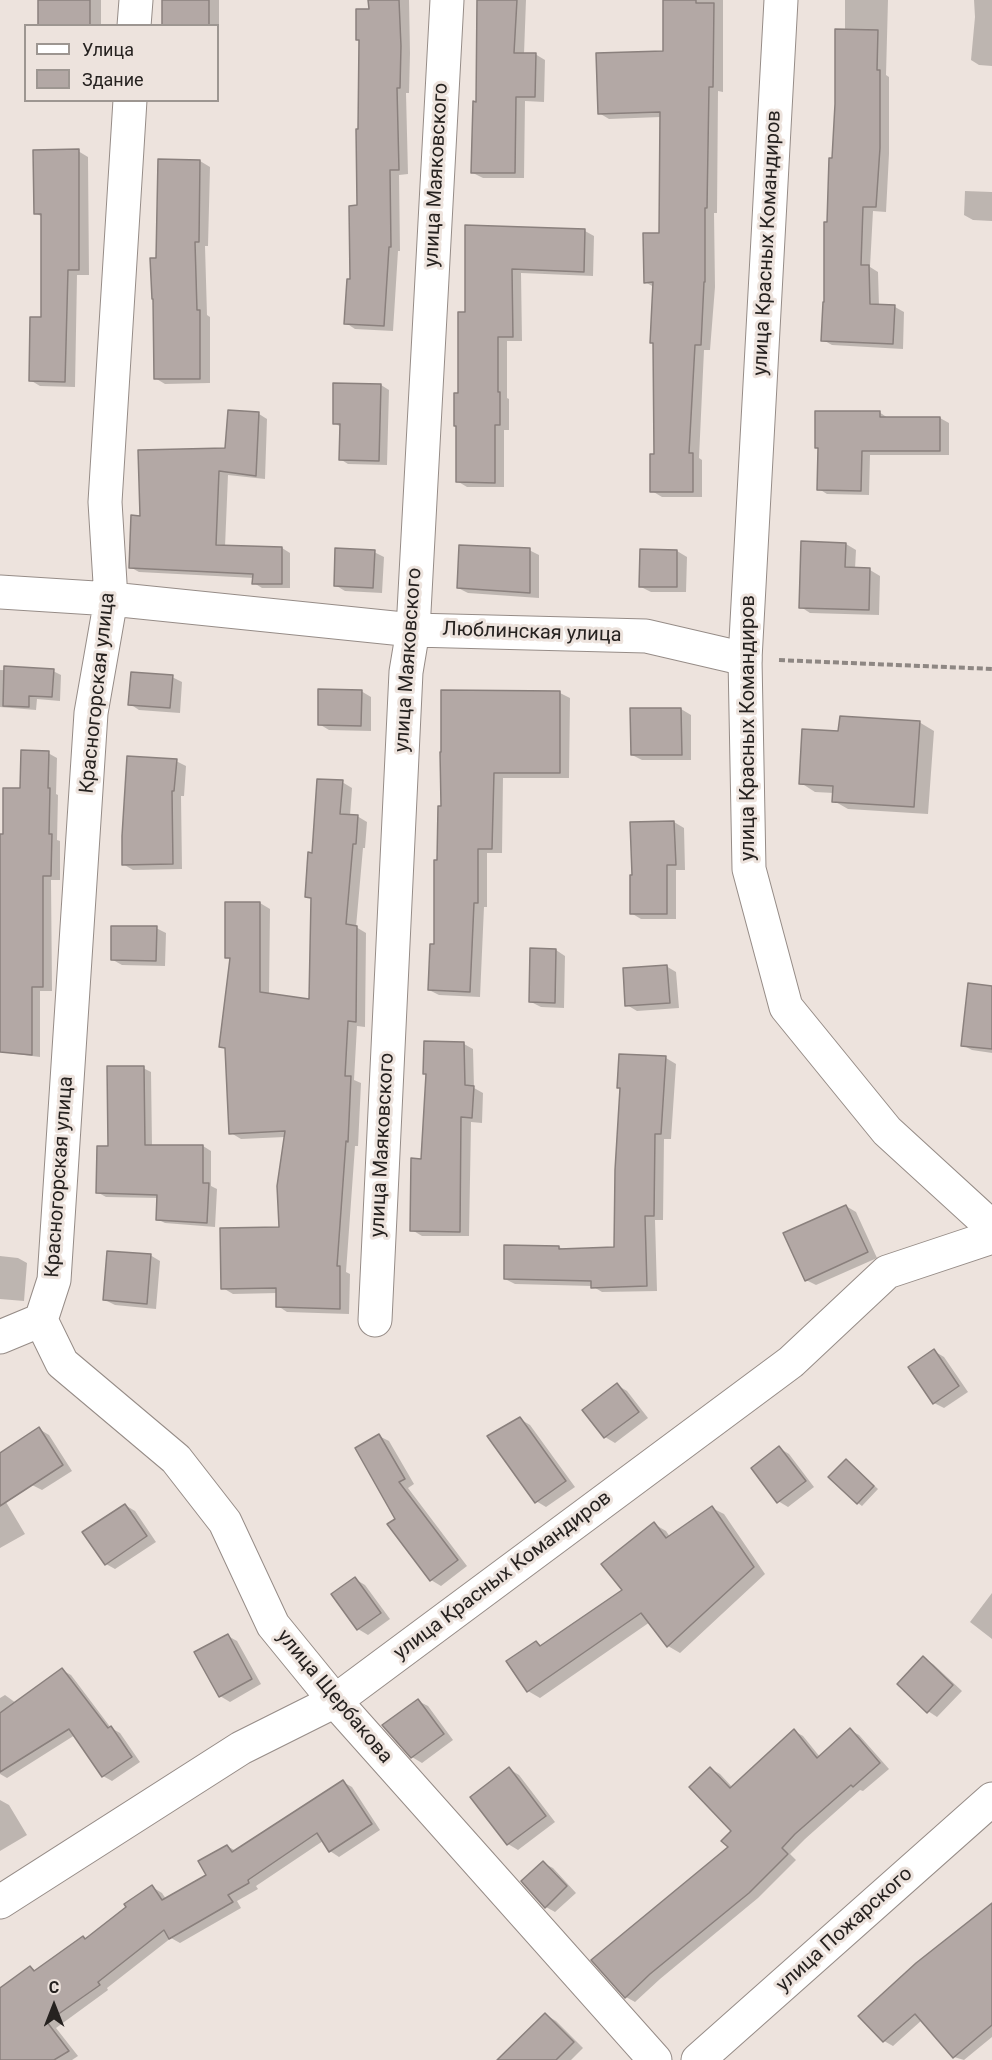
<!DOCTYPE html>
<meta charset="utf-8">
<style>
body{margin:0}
#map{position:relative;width:992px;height:2060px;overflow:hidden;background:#ede3dd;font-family:Roboto,sans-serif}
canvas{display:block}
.legend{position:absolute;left:24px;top:24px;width:195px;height:78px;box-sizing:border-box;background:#ede3dd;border:2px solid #9d9691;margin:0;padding:8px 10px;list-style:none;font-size:18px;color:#262220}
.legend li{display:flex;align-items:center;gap:12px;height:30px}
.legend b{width:30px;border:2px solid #9d9691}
.north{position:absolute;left:24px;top:1976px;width:60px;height:60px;-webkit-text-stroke:4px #ede3dd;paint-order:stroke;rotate:0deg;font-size:16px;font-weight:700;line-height:24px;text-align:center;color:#262220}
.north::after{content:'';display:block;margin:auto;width:21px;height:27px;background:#262220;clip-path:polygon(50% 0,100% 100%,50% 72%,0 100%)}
</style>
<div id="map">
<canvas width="992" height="2060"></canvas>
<ul class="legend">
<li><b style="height:8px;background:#fff"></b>Улица</li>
<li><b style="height:16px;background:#b3a8a5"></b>Здание</li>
</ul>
<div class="north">С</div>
</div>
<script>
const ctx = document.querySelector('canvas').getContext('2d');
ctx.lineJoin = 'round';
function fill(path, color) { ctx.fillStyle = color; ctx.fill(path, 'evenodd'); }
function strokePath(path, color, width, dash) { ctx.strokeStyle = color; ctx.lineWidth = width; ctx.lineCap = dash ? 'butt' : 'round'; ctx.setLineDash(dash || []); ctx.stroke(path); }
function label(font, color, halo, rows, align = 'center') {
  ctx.font = font + ' Roboto,sans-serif'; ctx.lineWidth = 6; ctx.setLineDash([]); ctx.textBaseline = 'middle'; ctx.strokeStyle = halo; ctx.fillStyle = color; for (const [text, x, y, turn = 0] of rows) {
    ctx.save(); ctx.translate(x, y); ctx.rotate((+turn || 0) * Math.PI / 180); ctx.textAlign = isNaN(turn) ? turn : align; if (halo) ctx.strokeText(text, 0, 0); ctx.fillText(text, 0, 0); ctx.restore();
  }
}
fill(new Path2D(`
 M40,0H101V26H39Z
 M164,0H219V62L218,26H164Z
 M370,0H409L410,53L409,93H406L408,174L399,175L400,251H398L393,331L355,329L346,323L359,207V131Z
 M477,0H526L524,54H535L545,60L544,102L525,101L524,178H483L473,173L477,103Z
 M665,0H723V92L718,91L717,213H714L715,287L710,350H704L699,458L702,460V497H662L652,491L656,455L654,344L651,342L654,287L645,282L660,235L661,117L609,119L599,113L665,53Z
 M845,0H888L886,75L889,77V154L886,212L873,211L870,267L878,272L879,306L895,307L904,312L903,349L832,345L823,340L828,224L845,31Z
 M974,0H992V66L979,65L971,60L975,17Z
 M78,151L88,157L89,275H77L75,387L40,386L30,380L42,319V217L36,213Z
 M200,161L210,167L208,246H205L207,315L210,317V383L165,384L155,378L158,259Z
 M965,191L992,192V221L973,220L964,215Z
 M466,226L585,231L594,236L593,276L521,273L522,341H507V398L509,399V430H504V487H467L457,481L459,395L466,313Z
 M381,385L389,390L387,465L348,464L340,459L341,427L334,423Z
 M879,412L888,418H940L949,423V455H870L869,495L827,494L819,489L820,449L817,447Z
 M259,414L267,419L265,479L228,475L225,547L282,548L290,553V588H262L254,583V578L139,572L130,567L142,517L226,450Z
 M846,544L856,550L855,569L870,570L880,576L879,615L810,613L801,607Z
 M529,550L539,555V598L468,593L458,588Z
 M677,551L687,557L686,592H651L641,587Z
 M374,552L384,557L382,593L345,591L335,585Z
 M0,670L53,671L61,675L60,701L37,699L36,710L0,707Z
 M172,677L182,682L180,713L139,710L130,704Z
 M361,691L371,697V731L329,730L319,724Z
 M560,693L570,698L569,778H503L502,853H487V907H484L480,997L439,995L429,990L436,946L438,861L443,807Z
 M681,709L691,715V760H642L632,755Z
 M919,722L934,731L928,814L848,809L834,801V793L815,792L801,783L840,733Z
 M48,753L57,758L56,794L58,795L57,840L60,841V880H51L52,991H40V1057L0,1052V858L4,835L21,789Z
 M176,761L186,766L184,796H181L182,869L133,870L123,864Z
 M342,782L352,788L350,816H357L367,822L365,848H363L356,927L366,933L365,1027L357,1026L354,1080L361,1083L358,1146H355L346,1272L350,1274L349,1314L287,1312L278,1306V1293L233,1294L223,1288L280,1229L285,1137L241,1139L231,1133L226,1049L221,1046L231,960L226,957L260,903L270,909L269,995L310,1000L313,900L306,896L313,854Z
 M674,822L684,828L685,870H676V919H641L631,913Z
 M156,928L166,933L165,966L122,965L113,960Z
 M556,950L565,956L564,1008L541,1007L531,1002Z
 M666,966L676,972L679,1008L637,1011L627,1005Z
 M992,988V1053L972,1050L962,1045Z
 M464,1044L473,1049L474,1088L483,1093L482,1123L471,1122L469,1236H422L412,1230L422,1160L427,1075L425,1074Z
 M666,1058L676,1064L671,1139H664L663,1220H655L657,1291L602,1292L592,1286L515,1284L505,1279L559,1247L564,1250L616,1249L622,1089Z
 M143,1068L151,1072L152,1146H203L211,1151V1186L217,1189L215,1227L165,1223L157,1219L158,1198L106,1197L97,1192L110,1148Z
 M846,1206L856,1212L877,1258L816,1285L806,1280Z
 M150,1255L160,1261L156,1309L115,1305L105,1300Z
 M0,1256L18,1258L27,1263L24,1301L0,1299Z
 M934,1351L944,1357L968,1392L944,1408L934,1403Z
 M617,1385L627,1391L648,1418L615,1443L605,1437L584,1410Z
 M520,1419L530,1425L575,1487L546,1507L536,1501Z
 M39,1429L49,1435L72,1471L42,1490L32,1485Z
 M379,1436L389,1441L414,1484L408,1488L467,1566L441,1586L431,1580L397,1519Z
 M779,1448L789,1454L814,1487L788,1507L778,1501Z
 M850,1463L878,1489L862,1506L858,1503Z
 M0,1492L25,1534L0,1548Z
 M125,1505L135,1511L156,1542L115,1569L106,1564Z
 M712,1508L724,1514L765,1574L680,1653L668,1646L650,1622L540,1698L528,1691L508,1662L536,1642L542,1646L625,1590L654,1524L666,1531L670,1537Z
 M355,1579L365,1585L390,1619L368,1635L358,1629L333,1595Z
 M992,1593V1639L970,1622Z
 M228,1636L237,1641L261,1684L230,1702L220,1696Z
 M923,1658L933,1664L962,1691L937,1717L928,1711Z
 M62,1670L71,1675L111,1728L120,1733L140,1762L112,1781L103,1776L75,1735L7,1778L0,1774V1698L5,1695L16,1703Z
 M418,1701L428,1706L453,1740L422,1763L412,1757Z
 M850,1730L859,1735L889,1769L863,1791L860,1790L805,1839L790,1854L796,1860L758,1898L660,1979L635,2002L626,1997L730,1847L733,1831L711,1769L720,1774L733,1788L794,1731L803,1736L820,1757Z
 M509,1769L519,1775L555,1822L518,1850L508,1844Z
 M343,1782L352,1787L380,1830L339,1857L330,1851L323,1841L256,1886L258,1889L237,1901L241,1908L180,1943L171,1938L107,1988L108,1990L56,2028L78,2056L72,2060H0V1990L31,1967L36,1971L83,1937L87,1940L152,1887L162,1893L166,1899L208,1876L227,1846L236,1851Z
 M0,1800L9,1805L27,1835L0,1851Z
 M543,1863L553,1868L576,1893L555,1912L546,1907Z
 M992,1955V2037L964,2060L954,2057L922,2020L893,2046L884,2041L860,2016Z
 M546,2015L556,2021L583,2048L571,2060H500Z`), '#0003');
const building = new Path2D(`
 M38,0H90V26H38Z
 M162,0H209V26H162Z
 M368,0H399L401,46L400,88H397L399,170H390L391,247H389L384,326L344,324L347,279H350L349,206L357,205L356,129H358L359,40H356V9H369Z
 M477,0H517L514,53H536L535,97H516L515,173H471L473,101L476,102Z
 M663,0H696V3H714L713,87H709L707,208H705V282H704L701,345H695L689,453H693V492H650V454H654L653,343H650L653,282L644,283L643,233H659L660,112L598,114L596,53L663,51Z
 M835,29L878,30L877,70H880V148L876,207H863L861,265H869L870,304L895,305L893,344L821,341L823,302H824V222H827L829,158H832L835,104Z
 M79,149V270H68L65,382L29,381L30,317H41V214H34L33,150Z
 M158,159L200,160L199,242H195L197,310H200V379H154L153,299H152L150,258H156Z
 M465,225L585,229L584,272L512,269L513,337H498V392H500V425H495V483L456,482V426H454V393H458V312H465Z
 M333,383L381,384L379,461L339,460L340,424H333Z
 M228,410L259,412L256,476L219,471L216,545L282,547V584H252L253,574L129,568L131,515L140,516L138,450L225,448Z
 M815,411H880V417H940V451H862L861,491L817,490L818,448H815Z
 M801,541L846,543L845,567L870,568L869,610L799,608Z
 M459,545L530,548V593L457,588Z
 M335,548L375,550L373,588L334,586Z
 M640,549L677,550V587H639Z
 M4,666L54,669L52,697L29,696V707L3,706Z
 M131,672L173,675L170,708L128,705Z
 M318,689L362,690L361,726L318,725Z
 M441,690L560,691V773H494L492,849H478V903H474L470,992L428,990L430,944H434V860H437L438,806H441L440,752H441Z
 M630,708H681L682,755H631Z
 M840,716L920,721L914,807L832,802L833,786L799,784L802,729L838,731Z
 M21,750L49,751L48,788H50L49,834H52L51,876H43V987H32V1055L0,1052V834H3V788H20Z
 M127,756L177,759L174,791H172L173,864L122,865V836Z
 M317,779L343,780L340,814L358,815L356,844H353L346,924L357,926L356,1022L348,1021L345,1076H351L348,1142L346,1141L337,1266H340V1309L276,1307V1288L221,1289L220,1228L279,1227L277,1186L285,1131L229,1134L225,1048L219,1047L230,958H225V902H260V992L309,999L311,898L305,897L308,852L312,853Z
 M674,821L676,865H667V914H630V875H632L630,822Z
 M111,926H157L156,961L111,960Z
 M530,948L556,949L555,1003L529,1002Z
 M667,965L670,1003L625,1006L623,968Z
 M968,983L992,986V1049L961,1046Z
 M424,1041L464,1042L465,1085L474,1086L472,1118L461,1117L460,1232L410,1231L411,1158L421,1159L426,1074H423Z
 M619,1054L666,1056L661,1134H655L654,1216H645L647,1286L591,1288V1281L504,1279V1245L559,1246V1249L614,1247L615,1170L620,1088H617Z
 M107,1066H144L145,1145H203V1183H209L207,1223L156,1220L157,1195L96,1193L97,1146H108Z
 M846,1205L868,1252L805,1281L783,1233Z
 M107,1251L151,1254L147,1304L103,1300Z
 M934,1349L959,1386L933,1404L908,1367Z
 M617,1383L639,1412L604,1438L582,1410Z
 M520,1417L566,1481L535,1503L487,1436Z
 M39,1427L63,1465L0,1506V1453Z
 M379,1434L405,1479L399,1482L458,1560L430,1581L387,1524L395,1519L355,1448Z
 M779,1446L806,1481L777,1503L751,1468Z
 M846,1459L874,1486L857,1504L828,1477Z
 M125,1504L147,1536L105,1565L82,1532Z
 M712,1506L754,1567L667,1647L641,1613L527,1692L506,1661L536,1641L540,1646L622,1590L601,1564L654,1522L666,1538Z
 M355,1577L381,1613L357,1630L331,1594Z
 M228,1634L252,1679L219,1697L194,1652Z
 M923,1656L953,1685L927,1713L897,1684Z
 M62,1668L108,1728L111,1726L132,1757L102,1777L69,1729L0,1772V1713Z
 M418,1699L444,1734L411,1758L382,1725Z
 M850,1728L880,1763L853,1787L851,1785L795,1834L782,1848L788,1854L749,1893L650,1974L625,1998L591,1960L728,1847L721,1841L731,1831L689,1787L710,1767L730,1788L794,1729L817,1758Z
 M509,1767L546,1816L507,1845L470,1797Z
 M343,1780L372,1824L329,1852L317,1833L248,1880L249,1883L228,1895L233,1902L169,1939L164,1930L98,1982L100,1985L47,2022L69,2051L54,2060H0V1988L30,1966L34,1971L83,1936L85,1939L126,1907L124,1904L152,1885L162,1900L206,1875L198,1861L227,1845L232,1852Z
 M543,1861L567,1886L545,1908L521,1881Z
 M992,1903V2025L953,2058L915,2014L883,2042L858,2016L916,1963Z
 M545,2013L574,2042L556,2060H497Z`);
fill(building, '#b3a8a5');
strokePath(building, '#8a807d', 1.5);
const minor = new Path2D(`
 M134,26L136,0
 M0,592L111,599L413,630L646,636L745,659
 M41,1320L54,1280L91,713L111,599L105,502L130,100
 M41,1320L62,1363L176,1459L225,1522L273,1625L335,1701L655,2060
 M375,1320L406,672L413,630L447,0
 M0,1337L41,1320
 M0,1902L241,1748L335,1701L791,1362L887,1272L992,1237`);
const tertiary = new Path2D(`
 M781,0L745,659L749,869L786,1007L887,1131L992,1227
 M698,2060L992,1799`);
strokePath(minor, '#968c87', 35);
strokePath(tertiary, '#968c87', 35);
strokePath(new Path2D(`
 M779,660L992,669`), '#8e8783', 4, [6, 3]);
strokePath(minor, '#fff', 33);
strokePath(tertiary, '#fff', 33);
label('20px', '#262220', '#ede3dd', [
 ["улица Маяковского",437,175,-87],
 ["улица Красных Командиров",768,243,-87],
 ["Люблинская улица",532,633,2],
 ["улица Маяковского",409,660,-86],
 ["Красногорская улица",98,693,-84],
 ["улица Красных Командиров",749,728,-90],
 ["улица Маяковского",383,1145,-87],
 ["Красногорская улица",60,1177,-86],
 ["улица Красных Командиров",503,1576,-37],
 ["улица Щербакова",334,1697,50],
 ["улица Пожарского",845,1930,-42]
]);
</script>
